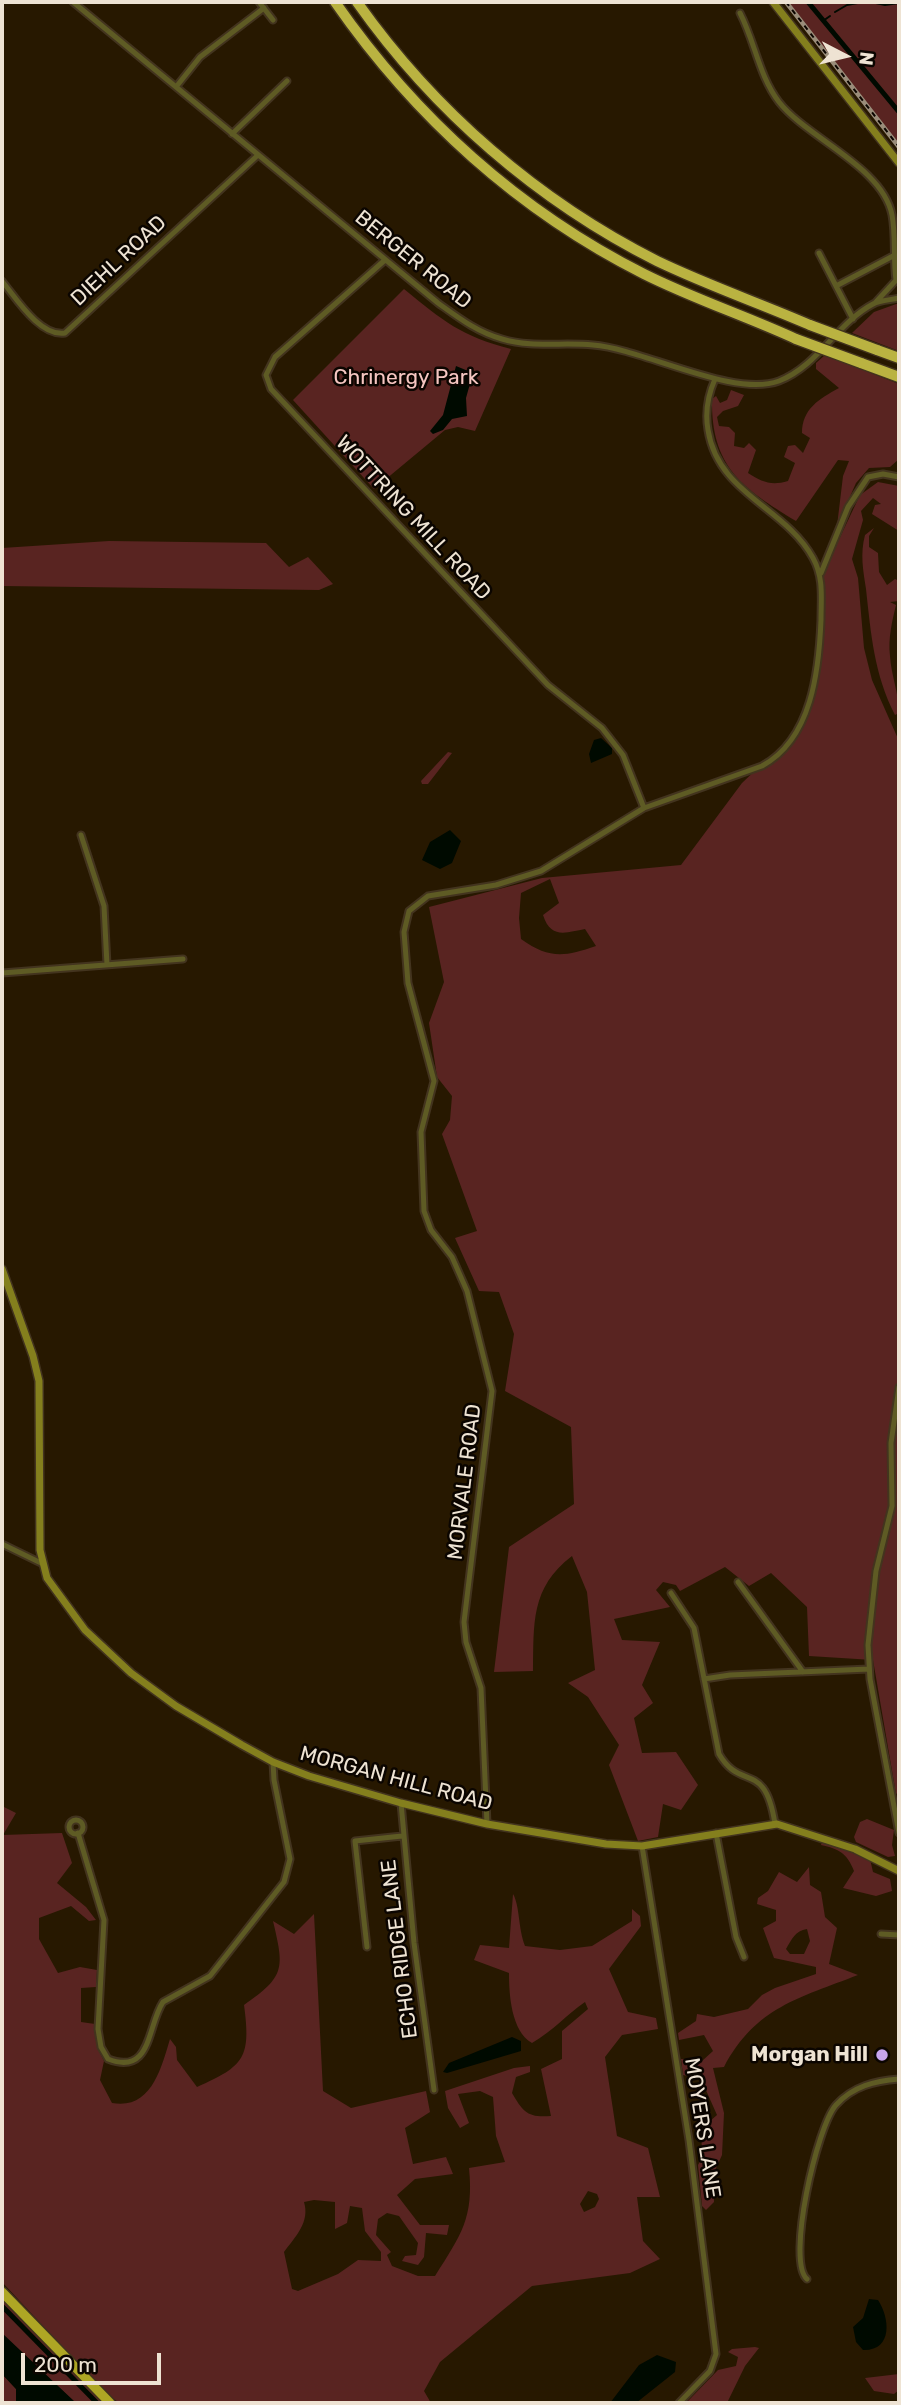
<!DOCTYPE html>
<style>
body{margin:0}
#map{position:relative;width:901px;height:2405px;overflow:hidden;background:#271800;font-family:Rubik,sans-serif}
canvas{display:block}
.frame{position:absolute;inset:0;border:4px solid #eee3d3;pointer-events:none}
.north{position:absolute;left:810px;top:21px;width:70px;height:70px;-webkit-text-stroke:5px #0b0500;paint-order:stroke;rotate:97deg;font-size:19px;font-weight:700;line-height:28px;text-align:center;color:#eee3d3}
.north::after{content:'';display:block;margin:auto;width:24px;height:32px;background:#eee3d3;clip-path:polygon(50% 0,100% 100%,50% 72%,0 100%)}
.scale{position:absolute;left:21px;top:2353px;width:140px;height:32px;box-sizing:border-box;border:4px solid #eee3d3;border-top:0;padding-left:9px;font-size:21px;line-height:24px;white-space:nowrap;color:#eee3d3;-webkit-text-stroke:5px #0b0500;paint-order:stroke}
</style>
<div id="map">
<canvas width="901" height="2405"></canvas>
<div class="frame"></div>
<div class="north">N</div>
<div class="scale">200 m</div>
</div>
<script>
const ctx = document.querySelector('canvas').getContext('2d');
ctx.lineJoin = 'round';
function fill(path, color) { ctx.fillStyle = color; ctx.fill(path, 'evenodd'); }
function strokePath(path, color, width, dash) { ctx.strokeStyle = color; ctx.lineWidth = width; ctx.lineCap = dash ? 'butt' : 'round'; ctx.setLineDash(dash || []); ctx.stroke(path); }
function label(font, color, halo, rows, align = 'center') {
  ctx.font = font + ' Rubik,sans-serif'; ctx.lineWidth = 5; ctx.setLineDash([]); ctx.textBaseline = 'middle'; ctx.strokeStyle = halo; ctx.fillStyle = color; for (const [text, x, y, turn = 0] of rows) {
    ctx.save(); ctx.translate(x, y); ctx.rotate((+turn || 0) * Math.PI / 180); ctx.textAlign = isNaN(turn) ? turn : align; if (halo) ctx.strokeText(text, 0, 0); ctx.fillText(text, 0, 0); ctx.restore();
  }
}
fill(new Path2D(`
 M786,2H899V147Z
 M404,289C443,321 461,336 511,349L475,431L458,427L445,430L374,489L293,400Z
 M899,303V351L852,333L874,312Z
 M825,355L899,384V459L890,467L869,468L856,483L837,526L843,476L849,461L838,460L796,521C742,488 711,467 712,399L716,396L720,403L727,400L731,390L744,395L738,406L723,411L717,417L719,426L729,427L735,433L734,446L744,448L749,443L756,450L748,473C762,482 771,486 788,481L795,463L784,457L788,446L795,445L803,453L810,438L802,433C802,409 819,399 839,388L816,369V363Z
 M878,482L899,486V531L872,514L875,505L881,504L873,498L861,511L863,520L852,559L858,578L864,648L872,680L899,741V1792L896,1794L873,1660L809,1656L807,1607L771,1573L749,1586L725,1567L680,1591L676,1585L663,1582L656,1590L670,1607L614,1619L622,1640L660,1642L642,1685L653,1703L634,1718L642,1753L676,1752L698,1785L681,1810L663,1804L658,1837L638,1841L609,1765L619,1745L588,1697L568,1683L595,1670L587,1592L572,1556C530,1588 534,1624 533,1671L494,1672L509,1547L574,1504L571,1427L505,1391L514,1334L499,1292L479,1291L455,1238L477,1231L442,1134L450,1120L452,1096L437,1077L429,1023L444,982L429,907L542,878L681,865L742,783L806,722L820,670L824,571L860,495ZM550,879L559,903L543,915C551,940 567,932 585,929L596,946C564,957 549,959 521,939L519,918L521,893Z
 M874,528L869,536V547L878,553L879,572L887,585L895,579L899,581V601L890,602L896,605C892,622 888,638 890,656C891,675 899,693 899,713L895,715C874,674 871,634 866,589C863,570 860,554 865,535Z
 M109,541L266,543L289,567L308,557L333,584L319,590L2,586V548Z
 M448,752L452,753L428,784H422L421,781Z
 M2,1806L16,1813L3,1835L62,1833L72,1863L57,1883L86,1907L96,1920L89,1921L71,1906L39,1918V1939L58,1973L80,1967L97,1970L96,1987L81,1988V2022L95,2024L99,2051L104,2061L100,2080L112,2103C151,2110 161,2069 170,2039L176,2047L177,2060L197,2087C245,2066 251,2057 244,2005C286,1976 284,1968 273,1921L294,1934L314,1914L323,2091L351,2108L426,2091L430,2112L405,2128L413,2164L446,2157L453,2174L415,2179L397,2195L420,2225H449L447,2235L426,2233L424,2257L418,2265L402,2261L405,2256L416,2255L418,2243L399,2216L387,2213L378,2219L376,2235L391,2252L387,2255L392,2266L418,2276H435C461,2235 474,2218 469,2168L505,2162L496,2136L493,2097L480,2091L458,2094L469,2123L460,2128L448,2108L445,2091L514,2068L530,2066V2072L516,2077L512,2093C523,2112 528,2118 551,2116L541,2069L562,2059V2031L588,2009L585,2002C566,2015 553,2031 532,2043C511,2031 509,1994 509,1973L474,1960L480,1945L509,1948L513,1894C520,1906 518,1928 525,1946L560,1950L592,1946L632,1921V1909L640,1916L641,1926L609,1969L628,2012L656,2018L658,2029L622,2035L605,2057L617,2136L648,2148L660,2197H637L643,2241L660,2259L630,2273L532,2286L440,2362L424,2391L431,2403H119L101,2388L2,2282ZM588,2191L597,2194L599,2199L595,2207L584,2212L580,2204ZM314,2200L335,2202V2229L347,2223L350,2206L362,2208L365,2231L381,2252V2261L358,2260L338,2274L298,2291L292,2289L284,2252C296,2236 310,2222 304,2202Z
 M867,1819L894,1830L892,1845L895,1856L888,1857L856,1842L854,1837L860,1822Z
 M822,1842L870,1859L873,1872L890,1879L892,1891L876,1896L843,1888L854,1871C847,1853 839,1849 821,1845Z
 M809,1867L810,1885L821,1892L825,1917L837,1928L829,1964L858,1975C799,1998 756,2007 724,2067L713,2068L724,2113L722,2155L713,2175L714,2202L706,2210L702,2206L698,2165L703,2156L701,2138L695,2134L717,2115L701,2079L683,2075L681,2059L702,2061L713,2051L704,2035L679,2040L678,2033L696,2021L697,2014L714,2017L748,2009L762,1995L775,1988L816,1974V1967L774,1958L763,1928L776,1921V1910L757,1904L758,1898L768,1891L779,1872L797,1882ZM807,1929L810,1941L804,1954H790L786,1949C792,1939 795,1931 807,1929Z
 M2,2298L105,2403H76L8,2341L2,2333Z
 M755,2347L759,2348L745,2366L727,2403H686L718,2370L736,2366L738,2357L728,2352L732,2349Z
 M2,2374L16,2389V2403H2Z
 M899,2374V2390L894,2394L874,2391L865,2378Z`), '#592421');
fill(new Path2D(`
 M456,366L473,373L466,398L467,416L452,419L443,430L433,434L430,431L443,415Z
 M601,738L612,748V754L591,763L589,754L594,740Z
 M450,830L461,841L452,863L440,869L422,860L430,842Z
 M512,2037L521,2041V2051L447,2073L443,2072L449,2063Z
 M869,2299L878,2300C890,2318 893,2351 863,2350L856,2342L853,2327L863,2318Z
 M2,2333L76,2403H16V2389L2,2374Z
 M657,2355L676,2362L675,2372L636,2403H610L639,2365Z`), '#000a00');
strokePath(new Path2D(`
 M871,2L885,5L899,3
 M835,12L847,5L863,2
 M823,21L830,16`), '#000a00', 2);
strokePath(new Path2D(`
 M808,2L899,112
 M2,2306L97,2403`), '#000a00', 5);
const minor = new Path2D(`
 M73,2L438,303C459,318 477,332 502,339C532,348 562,342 593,345C644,349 733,398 779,381C818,366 837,323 873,304C880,300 891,300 899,298
 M259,2L273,20
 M740,13C755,42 759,76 779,102C807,138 883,167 892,215C896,236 893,258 896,280
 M176,87L200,57L264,8
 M232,134L287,81
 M819,253L853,319
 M385,260L275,357L266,375L271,389L548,685L602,728L623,755L644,808
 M2,281C16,298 40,337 65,333L258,155
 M836,286L893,256
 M875,303L899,277
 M821,573L848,507L868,477L883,474L899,477
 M81,835L104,906L107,965
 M2,973L183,959
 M899,1387L891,1443L892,1506L876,1571L868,1645L870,1679L899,1833
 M2,1544L41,1563
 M738,1582L803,1672
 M671,1593L694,1628L719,1754C741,1792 765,1759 775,1824
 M704,1679L730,1675L869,1669
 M401,1803L414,1943L434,2090
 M69 1827a7 7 0 1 1 14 0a7 7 0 1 1-14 0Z
 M487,1824L481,1688L466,1642L464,1622L492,1391L467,1291L452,1257L431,1230L424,1211L421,1132L434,1081L408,983L404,932L409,911L428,896L496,885L541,871L644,808L762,766C812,739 819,670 821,620C821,598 824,578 813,558C785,507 718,494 708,430C705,413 708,395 715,379
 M78,1833L104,1920L98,2029L101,2047L108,2059C152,2076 147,2026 163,2002L210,1976L284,1882L290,1859L274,1780L273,1762
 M716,1833L736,1937L744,1957
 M642,1846L689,2140L716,2354L710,2371L679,2403
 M881,1934L899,1935
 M367,1947L355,1841L402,1836
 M807,2279C786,2261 817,2126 836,2105C853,2086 875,2081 899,2079`);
const secondary = new Path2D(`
 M773,2L899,163
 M2,1269L33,1356L39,1381L40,1550L47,1578L85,1630L131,1673L176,1706L242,1745L273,1762L309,1776L401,1803L487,1824L606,1844L642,1846L777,1824L855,1849L899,1871`);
const trunk = new Path2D(`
 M2,2292L110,2403`);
const motorway = new Path2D(`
 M335,2C415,117 519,211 644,274C694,299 746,316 796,339
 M357,2C434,111 538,201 657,261C707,285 759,303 810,325
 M877,350L899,358
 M861,363L899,377`);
strokePath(minor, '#43341e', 9);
strokePath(secondary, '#43341e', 10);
strokePath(trunk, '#43341e', 12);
strokePath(motorway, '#43341e', 13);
strokePath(minor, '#5e5b24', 5);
strokePath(secondary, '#847f1d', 7);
strokePath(trunk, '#aea624', 9);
strokePath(motorway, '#bab341', 10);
const rail = new Path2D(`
 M786,2L899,147`);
strokePath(rail, '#9a8d7a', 4.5);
strokePath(rail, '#0b0500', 2, [5]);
const motorwayBridge = new Path2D(`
 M810,325L877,350
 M796,339L861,363`);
strokePath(motorwayBridge, '#43341e', 13, []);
strokePath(motorwayBridge, '#bab341', 10);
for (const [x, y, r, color] of [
 [882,2055,7,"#c8a5ee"]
]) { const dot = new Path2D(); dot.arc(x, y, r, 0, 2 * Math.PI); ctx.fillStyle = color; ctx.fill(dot); strokePath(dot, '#0b0500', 2.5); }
label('21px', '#eee3d3', '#0b0500', [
 ["BERGER ROAD",413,260,39],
 ["DIEHL ROAD",119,261,-43],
 ["WOTTRING MILL ROAD",413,518,47],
 ["MORVALE ROAD",465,1482,-83],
 ["MORGAN HILL ROAD",396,1779,15],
 ["ECHO RIDGE LANE",400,1949,-97],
 ["MOYERS LANE",702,2128,81]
]);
label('21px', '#f6c6c1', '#0b0500', [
 ["Chrinergy Park",406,378]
]);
label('bold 21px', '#eee3d3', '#0b0500', [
 ["Morgan Hill",868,2055]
], 'right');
</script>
